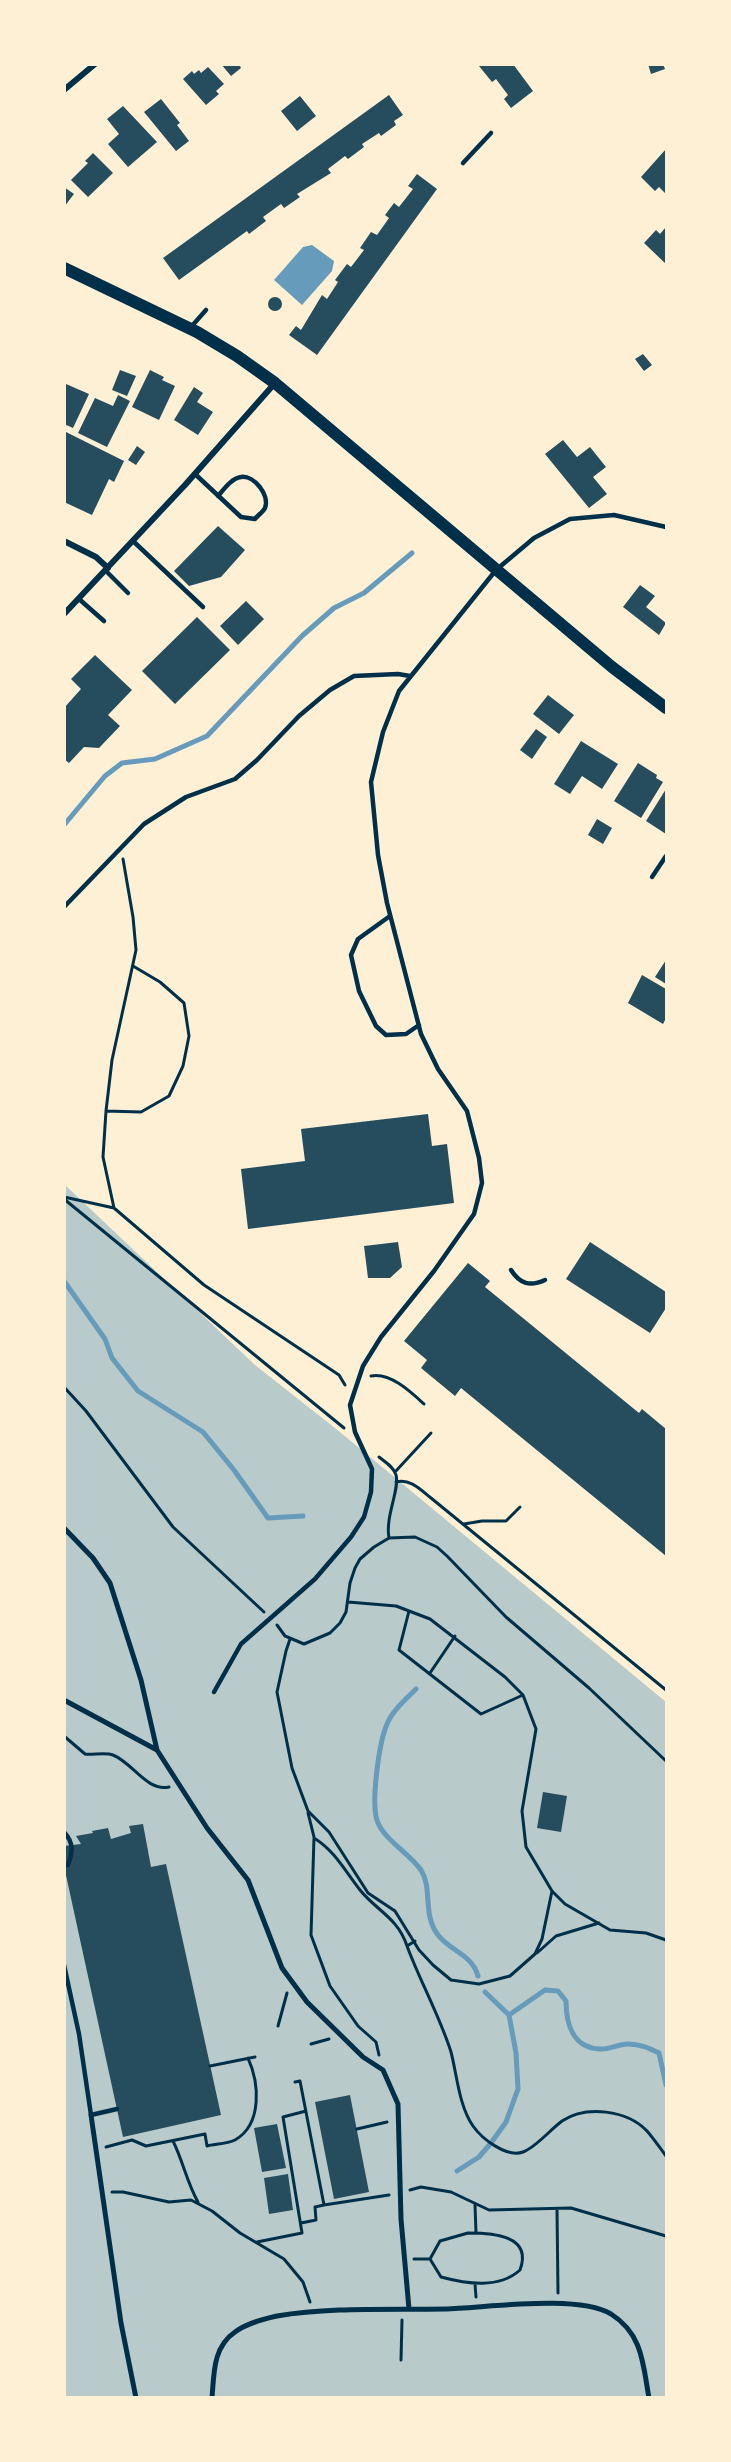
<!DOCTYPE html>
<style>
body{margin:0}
#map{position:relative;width:731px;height:2462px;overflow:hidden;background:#fdf0d5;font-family:"DM Sans",sans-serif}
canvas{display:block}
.frame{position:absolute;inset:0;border:66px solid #fdf0d5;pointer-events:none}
</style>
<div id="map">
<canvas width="731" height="2462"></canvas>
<div class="frame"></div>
</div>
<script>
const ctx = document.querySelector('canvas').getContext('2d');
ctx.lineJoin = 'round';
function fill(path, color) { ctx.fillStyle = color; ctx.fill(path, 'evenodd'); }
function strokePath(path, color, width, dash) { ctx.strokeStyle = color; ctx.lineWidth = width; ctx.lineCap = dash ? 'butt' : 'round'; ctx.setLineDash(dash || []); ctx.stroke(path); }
fill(new Path2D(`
 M64,1184L255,1365L335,1428L666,1702V2397H65Z`), '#b9caca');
fill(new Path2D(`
 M312,245L334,261L332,271L302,305L274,280L303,247Z`), '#669bbc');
strokePath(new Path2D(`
 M64,825L105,776L122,763L155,759L207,736L302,636L334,608L364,593L412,553
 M64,1281L105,1339L112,1358L138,1391L203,1432L234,1470L268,1518L303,1516
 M416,1689C406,1699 392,1711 387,1724C379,1743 370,1805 378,1823C386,1841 409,1853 421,1870C433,1889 422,1914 438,1935C450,1951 472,1954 478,1976
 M509,2015L545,1990L558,1991L566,2001C566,2024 573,2048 600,2049C609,2050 618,2044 628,2044C640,2044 649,2048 659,2053L666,2085
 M457,2171L479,2157L491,2143L506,2122L518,2089L516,2053L509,2015L485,1992`), '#669bbc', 5);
fill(new Path2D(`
 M221,64H239L241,68L231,76Z
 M481,64H513L533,91L511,108L504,99L508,95L496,79L492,82L479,66Z
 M648,64H663L665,69L651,74Z
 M208,67L224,84L216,91L219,94L206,105L183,79L192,71L194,74L199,70L201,73Z
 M389,95L403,115L394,121L396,125L381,136L379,133L362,144L364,147L348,159L345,156L328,169L331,173L297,194L300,197L284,208L281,204L263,217L266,221L249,234L247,231L179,280L163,258Z
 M300,96L316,116L297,131L281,111Z
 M161,99L180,123L177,125L189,141L176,151L144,112Z
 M123,106L157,142L128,167L108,144L119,134L107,119Z
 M666,149V194L659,187L655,191L641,177Z
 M93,153L113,173L88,197L71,180L88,163L85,161Z
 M417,174L437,189L317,355L289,335L296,326L301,330L322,295L327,299L338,282L335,280L347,264L351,267L364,250L360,248L371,232L377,235L389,218L385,215L394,203L399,207L413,189L408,186Z
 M64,187L74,194L64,207Z
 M666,227V264L644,243L656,230L660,234Z
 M268 304a7 7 0 1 1 14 0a7 7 0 1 1-14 0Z
 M643,354L652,365L644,371L635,359Z
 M120,370L136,376L127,396L112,390Z
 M150,370L164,377L162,380L175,386L159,420L132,407Z
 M66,384L89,394L73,428L64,424Z
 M194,387L203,393L197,402L213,412L198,435L174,420Z
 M118,395L130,401L107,447L78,433L95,398L113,406Z
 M64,431L124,461L114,482L109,479L92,515L64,502Z
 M563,440L577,457L590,447L606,467L593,477L607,494L589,508L545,454Z
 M137,446L145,452L136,465L128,460Z
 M218,526L245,550L221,577L189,586L174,571Z
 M640,585L655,596L646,607L666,623L659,635L623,607Z
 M246,601L264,619L238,645L220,626Z
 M197,617L230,650L175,704L142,671Z
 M95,655L132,690L108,715L120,726L99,748L84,747L69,763L64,759V708L81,689L71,679Z
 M548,695L574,715L559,734L533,714Z
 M536,729L547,737L532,759L520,750Z
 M581,741L618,764L602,789L582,776L570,794L554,784Z
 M638,763L657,775L656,778L663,782L641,818L614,801Z
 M666,789V834L646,821Z
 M597,819L612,828L603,844L588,835Z
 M666,960V984L655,977Z
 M642,975L666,989V1018L663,1024L628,1003Z
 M428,1114L432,1146L447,1144L454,1203L248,1229L241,1169L305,1161L301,1129Z
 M398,1242L402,1267L390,1278H368L364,1246Z
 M590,1242L666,1292V1308L650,1333L566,1279Z
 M468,1263L490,1281L485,1287L639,1413L642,1409L666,1429V1556L461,1388L455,1396L421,1368L427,1360L404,1341Z
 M543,1792L567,1796L561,1832L537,1828Z
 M143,1824L151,1867L166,1864L221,2115L123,2137L64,1866V1846L81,1844L76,1836L93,1833L92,1831L108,1828L111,1839L131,1833L129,1826Z
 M350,2095L369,2192L334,2199L315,2102Z
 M277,2124L286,2168L262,2172L254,2128Z
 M288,2174L293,2210L269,2214L264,2178Z`), '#264d5e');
strokePath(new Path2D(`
 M106,1111L141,1112L169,1096L183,1066L189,1036L184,1003L160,982L133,966
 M64,1197L114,1208L204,1285L339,1375L345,1385
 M64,1199L344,1428
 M114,1208L103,1157L106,1111L112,1060L136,950L133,917L123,859
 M371,1376C390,1372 411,1392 424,1404
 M64,1387L86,1411L173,1527L264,1612
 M379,1457C385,1462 394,1467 396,1475C400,1489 385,1516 389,1538
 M395,1472L431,1433
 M396,1482C410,1478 421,1490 431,1498L666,1690
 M464,1524L482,1521H506L520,1507
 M348,1602L396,1606L430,1619L505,1677L523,1695L536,1729L522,1811L526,1847L552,1891L565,1904L610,1930L646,1933L666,1940
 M409,1611L399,1650L481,1714L523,1695
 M277,1625L285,1636L304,1644L330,1633L340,1623L346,1612L350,1583L355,1568L360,1559L374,1547L389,1538L415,1537L437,1547L447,1556L506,1617L589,1688L666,1761
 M290,1639L286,1651L277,1692L292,1768L308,1811L329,1832L368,1893L395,1911L419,1950L433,1965L451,1980L479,1984L510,1976L535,1954L542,1939L552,1891
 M430,1673L455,1636
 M64,1736L85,1754C93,1755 106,1752 113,1755C133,1763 147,1792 169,1787
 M308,1813L314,1837L311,1935L330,1986L358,2026L376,2042L379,2055
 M314,1838C335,1851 345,1871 360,1890C377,1911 398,1918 407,1946
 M415,1941L407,1946C420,1981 440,2017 451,2052C457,2075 459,2106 473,2126C482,2139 507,2158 523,2152C535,2148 550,2130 562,2121C586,2105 627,2110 647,2131C654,2139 660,2148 666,2156
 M537,1953L556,1936L599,1923
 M278,2026L287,1993
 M311,2044L329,2039
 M210,2066L255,2057
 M295,2082L300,2081L324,2205L389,2195
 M357,2129L387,2122
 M173,2141C183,2161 187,2183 198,2202
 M106,2147L132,2140L146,2146L205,2134L207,2146C215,2144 227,2144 235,2140C263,2124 259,2082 248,2058
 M410,2190L421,2187L451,2192L489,2210L571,2208L666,2236
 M112,2192H123L169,2202L191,2200L212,2211L240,2233L284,2259L303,2282L310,2302
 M475,2205L476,2233
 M557,2209L558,2293
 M301,2223L316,2220L315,2207L324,2205
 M468,2233C492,2233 533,2235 520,2270C499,2289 467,2284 441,2277L430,2259L440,2241Z
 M257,2242L302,2233L283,2117L306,2111
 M414,2259H430
 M475,2284L476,2297
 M401,2360L402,2320`), '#003049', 3);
strokePath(new Path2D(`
 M463,163L491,133
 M191,327L206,310
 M195,474L241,517L255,519C257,516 263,512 265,508C270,495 254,475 241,477C232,478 224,489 218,496
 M133,541L203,607
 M106,571L128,593
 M79,599L104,621
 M652,877L666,856
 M64,907L144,824L186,797L235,779L257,760L299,716L330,690L354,676L398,674L410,676
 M390,916L358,939L351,955L359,991L376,1026L386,1035L406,1034L419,1025
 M511,1270C520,1284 530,1287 545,1280
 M214,1692L241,1644L315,1579L351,1537L364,1517L371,1492L372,1469L355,1432L350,1405L363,1366L381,1337L434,1271L474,1214L482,1183L479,1158L467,1111L438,1069L421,1034L387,903L378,855L371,782L383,732L399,691L496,570L534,538L570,519L614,515L666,527
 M64,1832C74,1843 73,1852 68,1865H64
 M64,1965L79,2034L91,2115L117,2109`), '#003049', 4.5);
strokePath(new Path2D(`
 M64,1528L93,1558L110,1583L141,1680L157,1750L207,1828L248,1880L282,1968L307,2002L363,2057L383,2070L398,2104L401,2219L409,2309
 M64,1700L157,1750
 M91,2115L121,2323L136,2398
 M212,2398C214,2373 213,2347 235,2332C247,2323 263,2319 277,2316C330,2307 391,2310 445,2309C486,2308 577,2294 611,2314C643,2334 643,2365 649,2398`), '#003049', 5);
strokePath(new Path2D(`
 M64,90L95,64
 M64,541L96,557L108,568
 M64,614L185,485L275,383`), '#003049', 6);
strokePath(new Path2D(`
 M64,268L197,332L237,356L275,383L612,667L666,708`), '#003049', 12);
</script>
